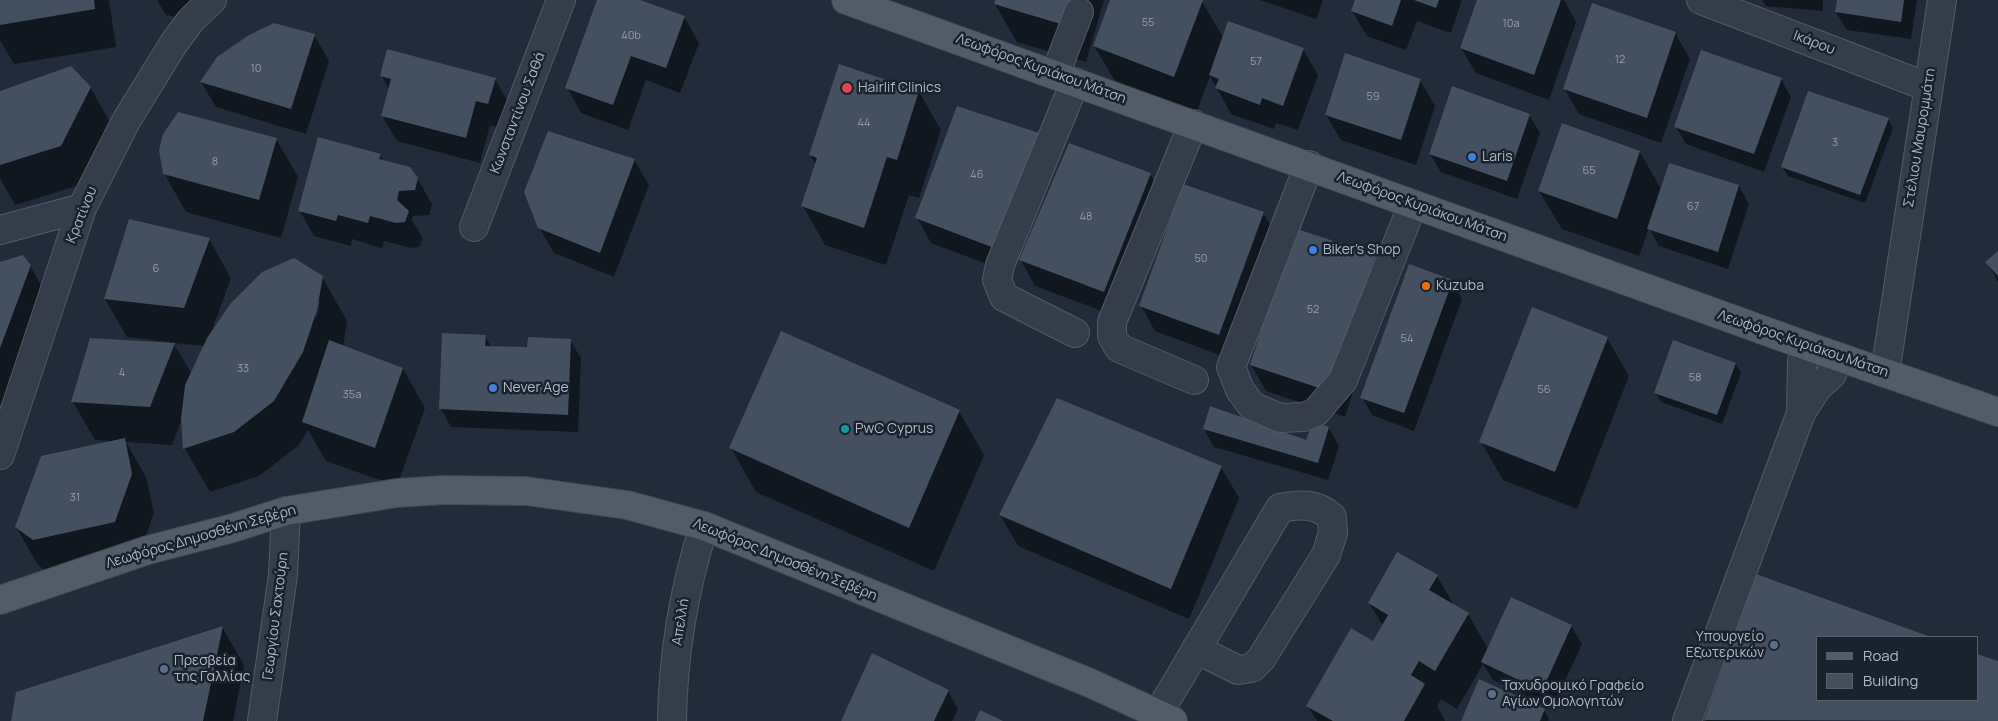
<!DOCTYPE html>
<meta charset="utf-8">
<style>
body{margin:0}
#map{position:relative;width:1998px;height:721px;overflow:hidden;background:#212b39;font-family:Manrope,sans-serif}
canvas{display:block}
.legend{position:absolute;left:1816px;top:636px;width:162px;height:65px;box-sizing:border-box;background:#1a222e;border:1px solid #565e6a;margin:0;padding:6px 9px;list-style:none;font-size:15px;color:#afb7c5}
.legend li{display:flex;align-items:center;gap:10px;height:25px}
.legend b{width:25px;border:1px solid #565e6a}
</style>
<div id="map">
<canvas width="1998" height="721"></canvas>
<ul class="legend">
<li><b style="height:6px;background:#525c69"></b>Road</li>
<li><b style="height:14px;background:#445060"></b>Building</li>
</ul>
</div>
<script>
const ctx = document.querySelector('canvas').getContext('2d');
ctx.lineJoin = 'round';
function fill(path, color) { ctx.fillStyle = color; ctx.fill(path, 'evenodd'); }
function strokePath(path, color, width, dash) { ctx.strokeStyle = color; ctx.lineWidth = width; ctx.lineCap = dash ? 'butt' : 'round'; ctx.setLineDash(dash || []); ctx.stroke(path); }
function label(font, color, halo, rows, align = 'center') {
  ctx.font = font + ' Manrope,sans-serif'; ctx.lineWidth = 5; ctx.setLineDash([]); ctx.textBaseline = 'middle'; ctx.strokeStyle = halo; ctx.fillStyle = color; for (const [text, x, y, turn = 0] of rows) {
    ctx.save(); ctx.translate(x, y); ctx.rotate((+turn || 0) * Math.PI / 180); ctx.textAlign = isNaN(turn) ? turn : align; if (halo) ctx.strokeText(text, 0, 0); ctx.fillText(text, 0, 0); ctx.restore();
  }
}
fill(new Path2D(`
 M0,0H109L116,47L14,64L0,40Z
 M157,0H215L195,21L166,15Z
 M598,0H637L684,17L699,43L680,93L646,80L628,130L581,113L567,87Z
 M996,0H1104L1086,62L1017,42L995,4Z
 M1112,0H1201L1223,37L1303,49L1318,75L1298,130L1276,123L1274,129L1231,114L1210,76L1196,114L1117,84L1094,46Z
 M1260,0H1323L1316,19Z
 M1356,0H1462L1451,33L1417,21L1406,50L1367,36L1352,11Z
 M1479,0H1564L1576,22L1549,100L1476,73L1461,48Z
 M1762,0H1823V11L1766,6Z
 M1838,0H1917L1911,39L1847,30L1836,12Z
 M1675,33L1690,59L1661,143L1579,114L1564,88Z
 M314,35L329,61L306,134L216,107L201,82Z
 M381,75L495,79L509,104L503,129L490,125L480,163L397,141L382,116L389,89Z
 M1781,79L1791,97L1764,172L1686,144L1676,127Z
 M1420,80L1435,106L1416,165L1341,140L1326,115Z
 M90,87L112,126L83,184L15,205L0,178V92Z
 M919,92L941,130L919,198L909,195L886,265L825,245L803,206L816,165L810,155Z
 M1529,115L1540,133L1517,199L1441,172L1430,154Z
 M1888,119L1893,128L1865,203L1788,176L1782,167Z
 M1038,134L1053,160L1011,273L931,243L917,218Z
 M276,139L298,177L281,238L186,212L164,173Z
 M1640,152L1661,189L1670,164L1739,186L1749,204L1728,269L1659,246L1649,228L1639,256L1562,229L1539,191Z
 M380,155L384,162L417,178L432,204L429,215L413,216L412,220L423,238L419,247L411,248L384,241L382,248L352,239L351,246L314,236L300,211Z
 M634,160L649,185L614,277L554,253L539,227Z
 M1150,174L1165,200L1118,317L1035,286L1021,260Z
 M1263,213L1278,238L1233,360L1155,331L1141,306Z
 M130,221L209,239L231,278L211,333L322,277L347,321L343,347L403,369L425,408L397,486L326,461L308,430L299,445L259,476L210,492L185,449L182,419L172,445L126,442L146,477L154,513L137,560L56,578L38,565L16,527L112,441L95,440L73,402L170,344V342L127,337L105,299ZM317,301H320L317,317L315,316ZM173,343L205,346L192,374Z
 M1998,252V282L1987,262Z
 M1375,256L1389,281L1345,417L1266,391L1251,365Z
 M0,264L30,266L52,304L16,402L0,404Z
 M1452,281L1462,299L1414,431L1372,415L1362,397Z
 M485,336L491,347L529,349L570,340L581,358L578,432L451,427L441,409Z
 M1607,338L1629,376L1577,509L1503,480L1481,442Z
 M1736,364L1741,373L1722,424L1661,402L1656,393Z
 M959,411L984,455L934,571L756,492L731,448Z
 M1329,428L1339,446L1328,480L1214,447L1204,429L1307,441Z
 M1221,467L1239,498L1189,619L1018,546L1000,515Z
 M1757,575L1928,637H1817V700H1977V655L1998,663V721H1706Z
 M1437,576L1454,605L1468,614L1488,649L1571,626L1582,644L1552,708L1493,680L1483,664L1457,709L1441,699L1437,706L1445,721H1317L1308,706L1374,642L1383,626L1369,603Z
 M222,627L244,665L233,721H13Z
 M948,691L958,709L952,721H842Z
 M1544,710L1549,719L1548,721H1462Z`), '#0007');
fill(new Path2D(`
 M0,0H94L95,9L0,25Z
 M597,0H640L685,16L666,68L631,56L613,105L565,88Z
 M995,0H1071L1064,25L994,4Z
 M1110,0H1203L1174,77L1093,46Z
 M1355,0H1401L1392,26L1351,11Z
 M1414,0H1439L1436,8Z
 M1477,0H1561L1534,75L1460,48Z
 M1837,0H1904L1901,22L1835,12Z
 M1592,3L1676,32L1647,118L1563,89Z
 M1228,21L1304,48L1283,106L1262,98L1260,105L1215,88L1219,79L1209,75Z
 M274,23L315,34L291,109L200,82L217,57L249,35Z
 M387,49L496,78L488,104L476,101L466,138L381,116L391,79L380,76Z
 M1701,50L1782,78L1754,154L1674,127Z
 M1345,53L1421,79L1401,140L1325,115Z
 M839,64L919,91L897,160L887,157L864,228L801,206L817,158L809,155Z
 M71,66L91,87L61,146L0,165V91Z
 M1452,86L1530,114L1507,181L1429,154Z
 M1808,91L1889,118L1860,195L1781,167Z
 M957,106L1039,133L997,249L915,218Z
 M178,112L277,138L259,200L163,174L159,150L163,134Z
 M1562,123L1640,151L1617,219L1538,191Z
 M548,131L635,159L600,253L538,228L524,192Z
 M318,137L381,154L379,159L410,167L418,178L415,190L399,191L397,200L409,211L405,222L396,223L370,216L368,223L338,215L336,221L298,211Z
 M1069,143L1151,173L1104,292L1019,260Z
 M1669,163L1739,185L1718,252L1647,229Z
 M1183,184L1264,212L1219,335L1139,306Z
 M129,219L210,238L184,308L104,299Z
 M1294,228L1376,255L1331,392L1250,365Z
 M1998,251V276L1985,262Z
 M23,255L31,265L0,348V262Z
 M294,258L323,276L317,310L303,352L274,401L234,432L183,449L181,419L185,385L207,338L231,303L262,272Z
 M1409,264L1453,280L1404,413L1360,398Z
 M1532,307L1608,337L1555,472L1479,442Z
 M781,331L960,410L909,528L729,448Z
 M442,333L486,335L485,346L527,347L528,337L571,339L568,415L439,409Z
 M90,338L175,343L150,407L71,402Z
 M329,340L403,368L375,448L302,422Z
 M1673,340L1736,363L1717,415L1654,393Z
 M1057,398L1222,466L1171,589L999,515Z
 M1210,406L1306,440L1313,422L1329,427L1318,463L1203,429Z
 M125,438L132,474L115,522L33,540L15,527L41,456Z
 M1397,552L1438,575L1429,590L1469,613L1435,671L1419,661L1411,675L1425,684L1404,721H1333L1306,706L1351,628L1373,641L1388,615L1368,603Z
 M1756,574L1931,637H1817V700H1977V654L1998,661V721L1704,720Z
 M1511,597L1572,625L1542,691L1481,662Z
 M223,626L203,721H11L16,692Z
 M872,653L949,690L934,721H841Z
 M1479,679L1545,709L1540,721H1461Z
 M980,710L1003,721H975Z`), '#445060');
const minor = new Path2D(`
 M1701,0L1928,87
 M1055,75L1079,12
 M1075,82L1000,265L997,280L1004,297L1075,333
 M1193,124L1112,322V336L1119,348L1194,380
 M1309,165L1231,367L1240,390L1252,406L1280,418L1304,417L1316,412L1343,380L1413,204
 M474,227L561,0
 M0,230L82,208
 M1885,373L1942,0
 M1801,412L1802,361L1807,346
 M0,455L82,208L126,121L174,43L191,20L212,0
 M1158,714L1280,508C1300,504 1316,503 1332,517L1333,533L1326,555L1261,659L1252,668L1238,670L1196,649
 M262,721L283,575L286,511
 M672,721C673,654 684,589 704,526
 M1687,721L1801,413L1817,388L1832,374L1838,357`);
const major = new Path2D(`
 M846,0L1807,346L1998,412
 M0,600L148,550L233,528L286,511L397,493L443,490L526,491L627,505L704,526L1090,683L1173,721`);
strokePath(minor, '#525a67', 30);
strokePath(major, '#3e4652', 30);
strokePath(minor, '#343d49', 28);
strokePath(major, '#525c69', 28);
for (const [x, y, r, color] of [
 [847,88,6,"#e0444e"],
 [1472,157,5,"#3f7fe0"],
 [1313,250,5,"#3f7fe0"],
 [1426,286,5,"#e8710a"],
 [493,388,5,"#3f7fe0"],
 [845,429,5,"#0f9aa8"],
 [1774,645,5,"#5c6f8a"],
 [164,669,5,"#5c6f8a"],
 [1492,694,5,"#5c6f8a"]
]) { const dot = new Path2D(); dot.arc(x, y, r, 0, 2 * Math.PI); ctx.fillStyle = color; ctx.fill(dot); strokePath(dot, '#1a222e', 2); }
label('11px', '#949dac', null, [
 ["55",1148,23],
 ["10a",1511,24],
 ["40b",631,36],
 ["12",1620,60],
 ["57",1256,62],
 ["10",256,69],
 ["59",1373,97],
 ["44",864,123],
 ["3",1835,143],
 ["8",215,162],
 ["65",1589,171],
 ["46",977,175],
 ["67",1693,207],
 ["48",1086,217],
 ["50",1201,259],
 ["6",156,269],
 ["52",1313,310],
 ["54",1407,339],
 ["33",243,369],
 ["4",122,373],
 ["58",1695,378],
 ["56",1544,390],
 ["35a",352,395],
 ["31",75,498]
]);
label('14px', '#afb7c5', '#1a222e', [
 ["Ικάρου",1814,43,21],
 ["Λεωφόρος Κυριάκου Μάτση",1041,69,20],
 ["Κωνσταντίνου Σαθά",518,113,-69],
 ["Στέλιου Μαυρομμάτη",1920,138,-81],
 ["Λεωφόρος Κυριάκου Μάτση",1422,207,20],
 ["Κρατίνου",82,215,-68],
 ["Λεωφόρος Κυριάκου Μάτση",1803,344,19],
 ["Λεωφόρος Δημοσθένη Σεβέρη",201,537,-16],
 ["Λεωφόρος Δημοσθένη Σεβέρη",785,560,22],
 ["Γεωργίου Σαχτούρη",276,616,-83],
 ["Απελλή",681,622,-81]
]);
label('14px', '#afb7c5', '#1a222e', [
 ["Hairlif Clinics",858,88],
 ["Laris",1482,157],
 ["Biker’s Shop",1323,250],
 ["Kuzuba",1436,286],
 ["Never Age",503,388],
 ["PwC Cyprus",855,429],
 ["Υπουργείο",1764,637,"right"],
 ["Εξωτερικών",1764,653,"right"],
 ["Πρεσβεία",174,661],
 ["της Γαλλίας",174,677],
 ["Ταχυδρομικό Γραφείο",1502,686],
 ["Αγίων Ομολογητών",1502,702]
], 'left');
</script>
